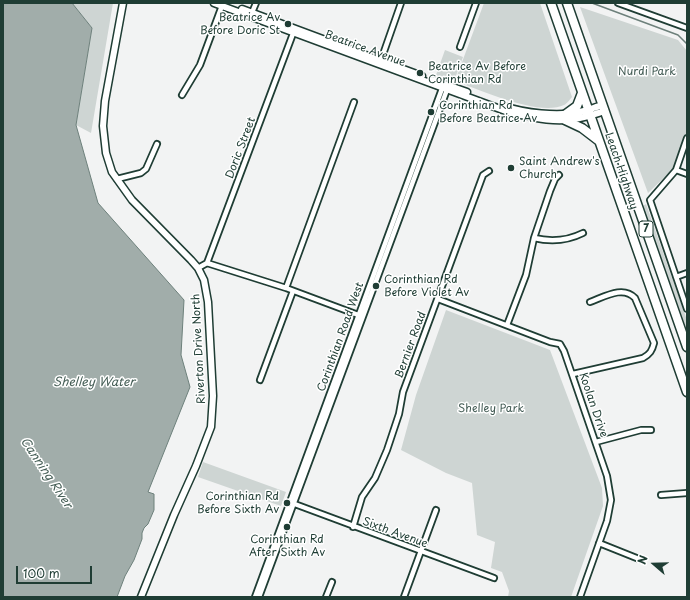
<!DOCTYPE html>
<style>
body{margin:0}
#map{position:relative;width:690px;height:600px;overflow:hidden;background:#f2f3f3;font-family:"Playpen Sans",sans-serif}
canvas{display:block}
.frame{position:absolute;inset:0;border:4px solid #1f3d34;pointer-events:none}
.north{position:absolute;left:634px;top:544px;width:40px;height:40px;-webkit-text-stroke:3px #fff;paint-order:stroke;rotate:290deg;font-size:11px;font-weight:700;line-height:16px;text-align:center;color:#1f3d34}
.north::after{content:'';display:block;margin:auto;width:14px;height:18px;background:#1f3d34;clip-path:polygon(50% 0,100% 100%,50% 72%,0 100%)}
.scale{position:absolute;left:16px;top:566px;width:76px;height:18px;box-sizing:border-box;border:2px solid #1f3d34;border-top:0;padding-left:5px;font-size:12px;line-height:14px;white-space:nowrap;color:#1f3d34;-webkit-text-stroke:3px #fff;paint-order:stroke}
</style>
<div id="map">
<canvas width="690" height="600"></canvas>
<div class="frame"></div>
<div class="north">N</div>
<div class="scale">100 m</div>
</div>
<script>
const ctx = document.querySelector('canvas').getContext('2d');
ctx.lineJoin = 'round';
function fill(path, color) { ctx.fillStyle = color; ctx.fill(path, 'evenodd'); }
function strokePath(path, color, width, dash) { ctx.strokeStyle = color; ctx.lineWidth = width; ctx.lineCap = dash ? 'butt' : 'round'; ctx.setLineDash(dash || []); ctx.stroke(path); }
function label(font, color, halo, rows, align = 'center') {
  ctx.font = font + ' "Playpen Sans",sans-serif'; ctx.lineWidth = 3; ctx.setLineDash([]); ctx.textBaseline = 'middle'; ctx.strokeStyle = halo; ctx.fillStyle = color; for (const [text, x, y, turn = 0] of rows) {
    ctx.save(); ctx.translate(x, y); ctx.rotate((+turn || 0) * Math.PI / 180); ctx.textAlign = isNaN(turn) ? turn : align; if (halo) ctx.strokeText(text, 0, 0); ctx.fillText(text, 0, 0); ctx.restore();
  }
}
fill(new Path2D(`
 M72,3H113L91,133L76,125L92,28Z
 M484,3H540L572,97C570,99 567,104 564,105C540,117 480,90 455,81Z
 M580,7L678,40L687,51V132L673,169L648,193Z
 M445,50L463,57L454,81L436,75Z
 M646,204L687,320V331L643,206Z
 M446,310L550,350L602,488L603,506L571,597H508L509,591L502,572L491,568L495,542L477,535L472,483L446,473L401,450L416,395Z
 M203,462L286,492L281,506L198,477Z`), '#ced5d3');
const water = new Path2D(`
 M3,3H72L92,28L76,125L98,203L184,300L181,355L190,387L148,492L154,494V510L148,524L144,528L142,533V539L134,560L125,576L117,597H3Z`);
fill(water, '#a1adaa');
strokePath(water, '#6d807b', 1);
strokePath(new Path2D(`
 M592,3L678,35L687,44`), '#6d807b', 1.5);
const street = new Path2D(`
 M618,3L687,28
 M251,15L256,3
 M460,47L476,3
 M380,63L401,3
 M182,95L200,65L223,3
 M687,138L676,170L650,200L687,309
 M676,170L687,174
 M117,179L141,173L146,169L157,144
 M534,238C551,242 567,241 583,233
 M207,263L286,288L361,316
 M198,268L207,263L294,31
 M676,277L687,273
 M286,288L354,102
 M438,299L550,342L560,344L564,351L607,476L611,500L607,521L580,597
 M507,325L526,275L534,238L550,191L555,179L559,175
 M573,374L643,358C650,354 652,351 654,343L635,298C623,285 604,297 590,302
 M260,380L293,291
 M596,442L641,430H651
 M661,495L687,493
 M292,503L494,578
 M353,527L362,497L375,478L387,450L399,414L403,392L483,175L489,171
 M599,543L639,559
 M255,597L443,86
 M259,597L448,87
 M326,597L332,582
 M404,597L436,510`);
const secondary = new Path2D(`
 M123,3L105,101L103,126L106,153L112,172L132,200L191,260L198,268L204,280L208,302L213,396L211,427L196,466L174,515L141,597
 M214,3L511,113C531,117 554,123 574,119C584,118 595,114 605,111
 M242,9L422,76
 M433,80L467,92
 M504,106C524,113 558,117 579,112C587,111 595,107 603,105`);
const highway = new Path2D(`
 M551,3L687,392
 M567,3L687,347
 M566,114L577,106L582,93
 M565,120L582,128L599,141`);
strokePath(street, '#1f3d34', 8);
strokePath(secondary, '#1f3d34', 9);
strokePath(highway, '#1f3d34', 11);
strokePath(street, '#fff', 4.5);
strokePath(secondary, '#fff', 6);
strokePath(highway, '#fff', 8);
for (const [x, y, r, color] of [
 [288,24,4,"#1f3d34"],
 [420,73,4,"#1f3d34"],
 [431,112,4,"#1f3d34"],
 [511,168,4,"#1f3d34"],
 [376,286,4,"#1f3d34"],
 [287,503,4,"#1f3d34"],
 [287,527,4,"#1f3d34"]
]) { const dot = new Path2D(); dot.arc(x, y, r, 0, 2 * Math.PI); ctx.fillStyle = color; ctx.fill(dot); strokePath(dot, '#fff', 1.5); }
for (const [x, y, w] of [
 [646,229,14]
]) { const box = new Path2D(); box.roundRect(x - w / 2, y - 8, w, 16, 3); ctx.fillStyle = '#fff'; ctx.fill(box); strokePath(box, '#1f3d34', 1); }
label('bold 10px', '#1f3d34', null, [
 ["7",646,229]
]);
label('11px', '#1f3d34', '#fff', [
 ["Beatrice Av",280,18,"right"],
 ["Before Doric St",280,31,"right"],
 ["Beatrice Av Before",428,67],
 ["Corinthian Rd",428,80],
 ["Corinthian Rd",439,106],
 ["Before Beatrice Av",439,119],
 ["Saint Andrew's",519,162],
 ["Church",519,175],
 ["Corinthian Rd",384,280],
 ["Before Violet Av",384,293],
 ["Corinthian Rd",279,497,"right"],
 ["Before Sixth Av",279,510,"right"],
 ["Corinthian Rd",287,540,"center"],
 ["After Sixth Av",287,553,"center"]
], 'left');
label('11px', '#1f3d34', '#fff', [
 ["Beatrice Avenue",365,49,20],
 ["Doric Street",241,148,-69],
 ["Leach Highway",621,171,71],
 ["Corinthian Road West",341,337,-70],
 ["Bernier Road",411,345,-70],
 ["Riverton Drive North",199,349,-93],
 ["Koolan Drive",593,405,71],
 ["Sixth Avenue",395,533,20]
]);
label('11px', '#425b54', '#fff', [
 ["Nurdi Park",647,72],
 ["Shelley Park",491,409]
]);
label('italic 12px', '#465f57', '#fff', [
 ["Shelley Water",94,383],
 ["Canning River",46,473,56]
]);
</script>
